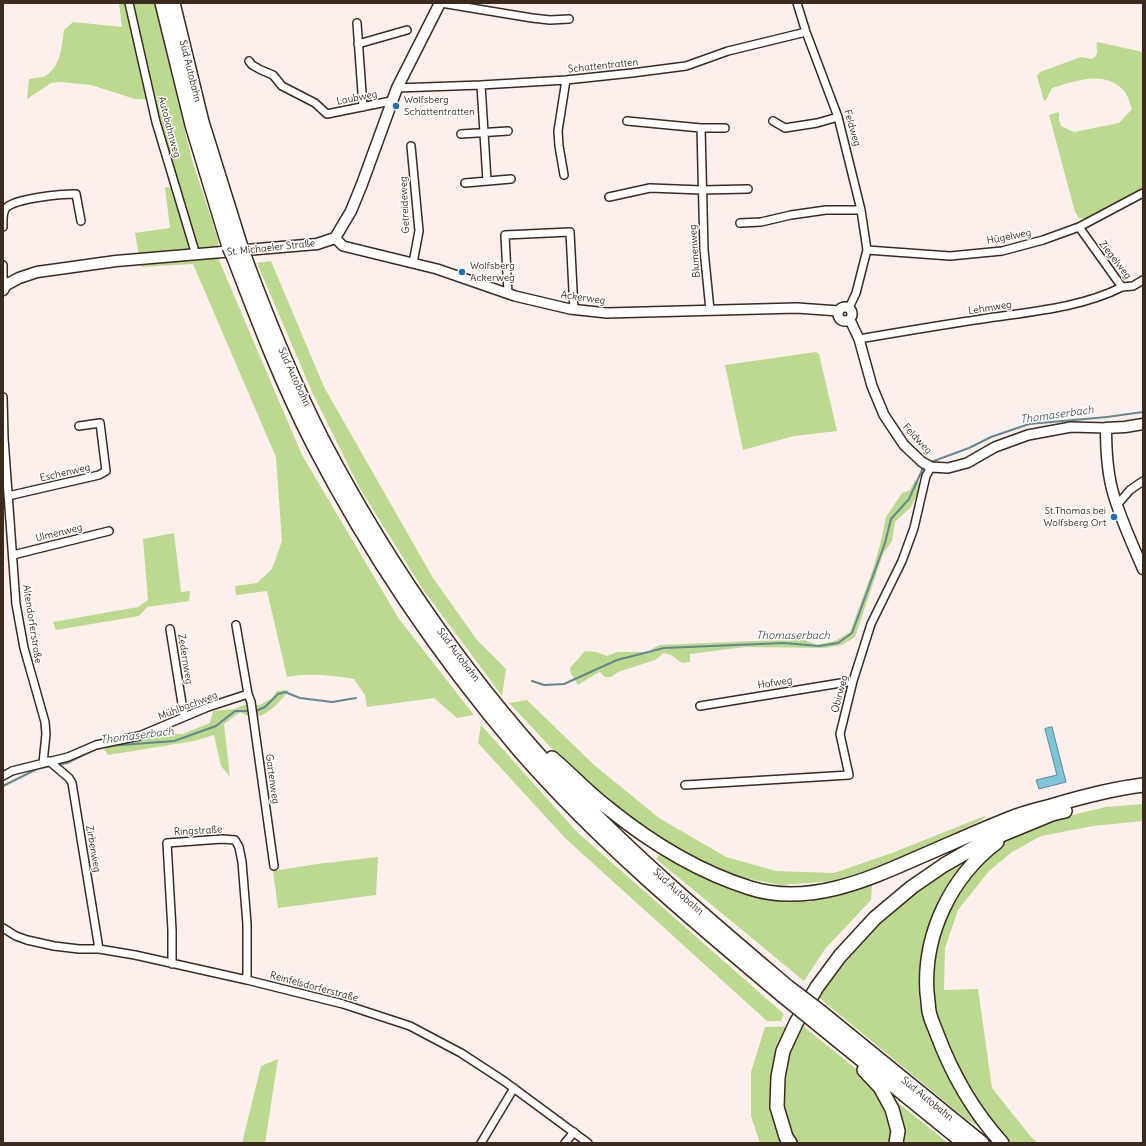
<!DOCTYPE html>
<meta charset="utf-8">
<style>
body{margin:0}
#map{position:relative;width:1146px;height:1146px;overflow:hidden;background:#fdefeb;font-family:Delius,sans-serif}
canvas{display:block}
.frame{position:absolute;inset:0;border:4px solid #3b2a1e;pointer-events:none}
</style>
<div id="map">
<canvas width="1146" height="1146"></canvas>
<div class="frame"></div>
</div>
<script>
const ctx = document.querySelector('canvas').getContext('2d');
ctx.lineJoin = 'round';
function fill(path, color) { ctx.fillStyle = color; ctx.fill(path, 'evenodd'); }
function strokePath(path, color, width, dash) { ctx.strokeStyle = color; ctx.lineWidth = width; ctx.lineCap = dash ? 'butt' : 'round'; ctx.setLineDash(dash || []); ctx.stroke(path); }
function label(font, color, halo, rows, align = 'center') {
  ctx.font = font + ' Delius,sans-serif'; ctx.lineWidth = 3; ctx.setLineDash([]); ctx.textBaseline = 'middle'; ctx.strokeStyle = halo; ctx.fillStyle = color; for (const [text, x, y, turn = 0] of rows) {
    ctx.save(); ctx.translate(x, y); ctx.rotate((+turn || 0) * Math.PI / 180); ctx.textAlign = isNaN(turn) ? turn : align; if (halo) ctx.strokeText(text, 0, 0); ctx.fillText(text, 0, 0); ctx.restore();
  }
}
fill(new Path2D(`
 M119,3H154L192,160L218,239V258L302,455L399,619L474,715L457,718L434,698L367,707L365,695L354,679C332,675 309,673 287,677L267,591L236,595L235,586L257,583L272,569L282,541L276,457L193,264L141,267L135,233L170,228L165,187L177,188L154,100L135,99L91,85L61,82L51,83L27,99L29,79C33,78 40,78 45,76C61,67 62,45 64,30L73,22L122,27Z
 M1097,42L1143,52V189L1086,219L1079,218L1075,212L1049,115L1059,112V120L1061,126L1074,132L1119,123L1132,109C1130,104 1128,96 1125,92C1105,69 1076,81 1052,88L1046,100L1044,101L1037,76L1040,72L1081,57L1092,59C1101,54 1095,49 1097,42Z
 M271,261L324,387L433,578L477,640L506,669L502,696L422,588L359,487L312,392L257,263Z
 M816,352L819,354L837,431L794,436L743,450L725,365Z
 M915,480L920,484L918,492L911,507L895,522L892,541L883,554L855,637L842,645L825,648L745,647L690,654V662L682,663L671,655L664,653L655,660L618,672L611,677H605L600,672L589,678L578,685L571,674L570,668L585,651L596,652L607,656L617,652H647L659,645L802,639L817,645L835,641L850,632L873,569L881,541L886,517L902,493L910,490Z
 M174,533L181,592L190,591L189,601L147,607L139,616L56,630L53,622L138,607L148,600L143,539Z
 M289,690C282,700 265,719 252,717C248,716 243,714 240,712L224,724L230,777L221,766L214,735L194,741L108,755L102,746L158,733L182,734L210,723L213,711L234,709L244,705H260L272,698L277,691Z
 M527,700L593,764L659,818L726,857L776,871L834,873L892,853L987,815L982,820L898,859L836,881L780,885L740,877L701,862L652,832L600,794L555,752L509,703Z
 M481,725L577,832L784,1014L781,1021H767L565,838L478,743Z
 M1143,804V821L1093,826L1041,836L1012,852L989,871L958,910L945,948L944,990L978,989L992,1088L1031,1137L1038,1143H1006L966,1119L817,996L885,916L937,875L1051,820L1106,807Z
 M661,853L712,882L758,898L809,902L872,884L871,900L825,949L804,981L656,859Z
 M378,857L376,895L278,908L273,871L317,864Z
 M803,1026L948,1143H760L751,1116V1072L765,1027Z
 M278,1059L265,1143H242L261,1066Z`), '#bcd990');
const water = new Path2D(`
 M1052,727L1066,782L1039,789L1036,780L1057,775L1045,729Z`);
fill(water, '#7cc6dc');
strokePath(water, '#628890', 1);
strokePath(new Path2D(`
 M931,462L969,448L991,437L1029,424L1107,417L1143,412
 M532,681L544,685L564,684L617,660L664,648L784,643L819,646L838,643L852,633L885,543L891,519L909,499L923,468
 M256,711L265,707L278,694L285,692L300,698L332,702L356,698
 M58,765L67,763L96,749L107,746L174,741L216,726L235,711H249
 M3,786L37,769L51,766`), '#628890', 2);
const minor = new Path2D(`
 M129,3L156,122L196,255
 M441,3L532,18L550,20L569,19
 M797,3L806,32L838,117L861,210L867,250L856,293L849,308
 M357,23L363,107
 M358,44L407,30
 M249,61L252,65L261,70L273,75L282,86L315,103L327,114L391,101
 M481,85L487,181
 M397,88L481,85L566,80L632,73L686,66L728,51L806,32
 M627,121L701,128H725
 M773,121L785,128L817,123L838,117
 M701,128L704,250L710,310
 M461,134L508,131
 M411,146L419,231L413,263
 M564,175L559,146L558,131L566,80
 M465,183L511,179
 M609,197L650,188L702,190L748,189
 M740,223L761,222L791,215L826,210H861
 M3,227C3,221 2,213 6,208C15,198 63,194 76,194L81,221
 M1079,227L1122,287L1133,286L1143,280
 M867,250L950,256L1002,251L1043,240L1079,227L1143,193
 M3,265V278L6,285
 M508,294L505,235L570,232L574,310
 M859,339C900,332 941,325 982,319C1027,312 1081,308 1122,287
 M3,397L4,438L16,604L24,648L45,722L46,734L43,763
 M8,496L99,475L106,471L100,423L79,426
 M1117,505L1130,490L1143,481
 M13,555L109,531
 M236,625L248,694L251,702L274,866
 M170,629L184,716
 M700,706L853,681
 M49,761L69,778L72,783L99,949
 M3,776L12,771L68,757L96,745L139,736L208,707L248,694
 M685,785L849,775L840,734L853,681L871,624L902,561L914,528L926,476L931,467
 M3,928L16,936L27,940L54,946L79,949H99L135,955L247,980L343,1004L410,1026L461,1053L504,1081L588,1143
 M172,964V930L167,843L222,839L235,840L239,847L242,862L247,924V980
 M481,1143L514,1088
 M565,1143L574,1132`);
const tertiary = new Path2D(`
 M335,238L343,246L437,269L515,296L570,309L607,313L797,308L839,311
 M838 314a7 7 0 1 1 14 0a7 7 0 1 1-14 0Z
 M850,320L859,339L872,386L884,415L904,445L922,462L931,467L948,468L967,463L995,447L1028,435L1071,427L1106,428`);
const secondary = new Path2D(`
 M3,290L6,285L19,278L37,272L116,261L317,244L335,238L351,211L362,184L397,88L440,3
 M1143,424L1125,427L1106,428C1106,448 1107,469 1112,489C1119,516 1132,543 1143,569`);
const motorway = new Path2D(`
 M162,3L192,125L229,247
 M173,3L202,122L241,247
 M234,258C258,321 282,384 313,444C370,554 439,656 519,750C598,841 691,919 783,996
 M245,258C268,320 293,382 323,441C390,568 473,687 572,791C639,861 714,924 788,987
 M552,758C571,774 588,793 608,808C650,842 699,872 750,888C807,906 865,881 917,858C950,844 982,829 1016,816C1027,812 1039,809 1051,806C1081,797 1111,789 1143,785
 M997,842C951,877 923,934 927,993C928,998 928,1005 929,1011C930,1018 934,1026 937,1034C952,1074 973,1111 1002,1143
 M821,1012L982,1143
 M815,1022L964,1143
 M864,1070L880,1087L892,1109L898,1131L896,1143
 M790,1143L786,1137L777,1107L778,1077L783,1051L796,1023L817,987L840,956L875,918L912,887L944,865L984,842L1052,814L1065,811`);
strokePath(minor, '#3b2a1e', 10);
strokePath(tertiary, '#3b2a1e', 12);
strokePath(secondary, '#3b2a1e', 13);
strokePath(motorway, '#3b2a1e', 16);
strokePath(minor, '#fff', 7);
strokePath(tertiary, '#fff', 9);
strokePath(secondary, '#fff', 10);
strokePath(motorway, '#fff', 13);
const motorwayBridge = new Path2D(`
 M229,247L234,258
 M241,247L245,258
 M788,987L821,1012
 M783,996L815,1022`);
strokePath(motorwayBridge, '#3b2a1e', 16, []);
strokePath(motorwayBridge, '#fff', 13);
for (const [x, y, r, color] of [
 [396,106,4,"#1f6fb2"],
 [462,272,4,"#1f6fb2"],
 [1114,517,4,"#1f6fb2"]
]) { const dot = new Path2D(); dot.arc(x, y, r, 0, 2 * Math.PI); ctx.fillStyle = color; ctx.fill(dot); strokePath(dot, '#fff', 1.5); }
label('10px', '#3b2a1e', '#fff', [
 ["Schattentratten",603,66,-6],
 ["Süd Autobahn",190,71,76],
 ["Laubweg",357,98,-11],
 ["Autobahnweg",169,127,75],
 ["Feldweg",852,128,74],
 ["Getreideweg",405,205,-93],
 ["Hügelweg",1009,237,-11],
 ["St. Michaeler Straße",271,248,-6],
 ["Blumenweg",695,251,-94],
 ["Ziegelweg",1115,260,52],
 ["Ackerweg",583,298,8],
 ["Lehmweg",990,308,-9],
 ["Süd Autobahn",294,377,65],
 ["Feldweg",917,439,47],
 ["Eschenweg",65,473,-13],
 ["Ulmenweg",59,533,-14],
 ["Altendorferstraße",32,624,81],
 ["Süd Autobahn",458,655,53],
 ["Zedernweg",185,659,81],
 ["Hofweg",775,683,-9],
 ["Obirweg",840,694,-75],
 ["Mühlbachweg",188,706,-21],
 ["Gartenweg",272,779,82],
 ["Ringstraße",198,831,-3],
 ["Zirbenweg",93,849,80],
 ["Süd Autobahn",678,892,42],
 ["Reinfelsdorferstraße",314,987,15],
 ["Süd Autobahn",927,1099,39]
]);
label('10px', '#3b2a1e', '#fff', [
 ["Wolfsberg",404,100],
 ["Schattentratten",404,112],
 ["Wolfsberg",470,266],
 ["Ackerweg",470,278],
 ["St.Thomas bei",1106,511,"right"],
 ["Wolfsberg Ort",1106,523,"right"]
], 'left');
label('italic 11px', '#4e5957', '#fff', [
 ["Thomaserbach",1057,415,-8],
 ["Thomaserbach",793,636],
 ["Thomaserbach",137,736,-7]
]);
</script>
